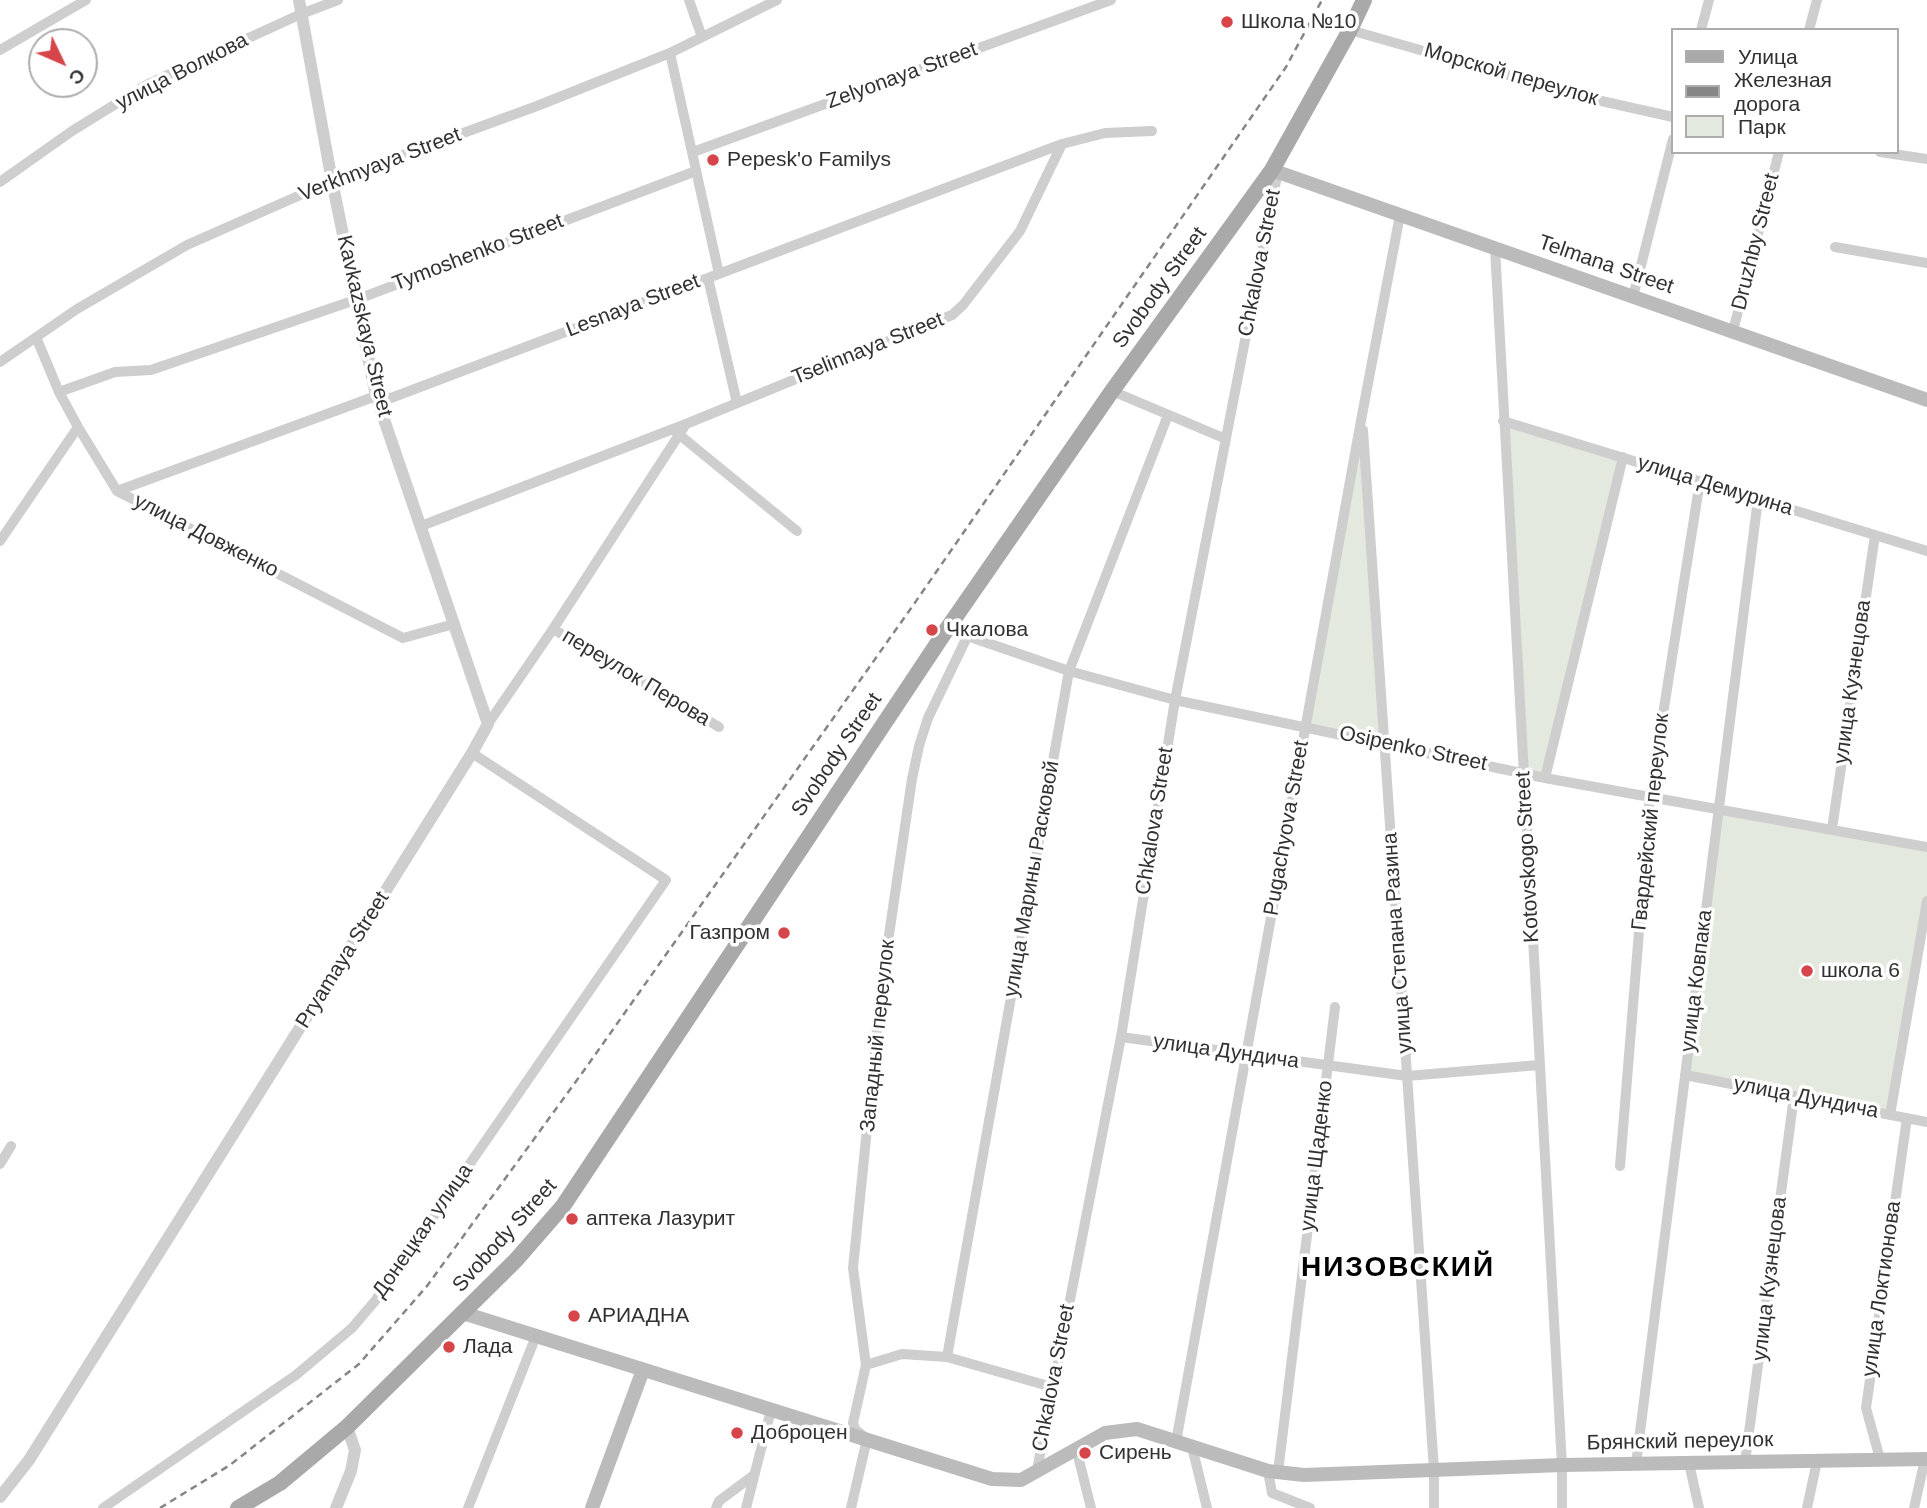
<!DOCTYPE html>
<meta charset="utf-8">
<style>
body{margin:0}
#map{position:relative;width:1927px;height:1508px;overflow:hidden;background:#fff;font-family:Arial,sans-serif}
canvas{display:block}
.legend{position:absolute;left:1671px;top:28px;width:228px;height:126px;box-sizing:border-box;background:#fff;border:2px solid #adadad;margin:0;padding:9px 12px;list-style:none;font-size:21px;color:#313131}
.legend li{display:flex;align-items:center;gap:14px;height:35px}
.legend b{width:35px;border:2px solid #adadad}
.north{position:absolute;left:28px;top:28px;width:70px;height:70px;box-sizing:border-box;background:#fff;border:2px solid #adadad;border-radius:50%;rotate:134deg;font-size:19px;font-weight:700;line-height:28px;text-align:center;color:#313131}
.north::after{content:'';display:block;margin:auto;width:24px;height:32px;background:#d64549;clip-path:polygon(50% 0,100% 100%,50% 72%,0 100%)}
</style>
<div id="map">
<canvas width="1927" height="1508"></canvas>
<ul class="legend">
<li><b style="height:9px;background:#a9a9a9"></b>Улица</li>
<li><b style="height:9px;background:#868686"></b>Железная дорога</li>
<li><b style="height:19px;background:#e3e9de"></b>Парк</li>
</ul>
<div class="north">С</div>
</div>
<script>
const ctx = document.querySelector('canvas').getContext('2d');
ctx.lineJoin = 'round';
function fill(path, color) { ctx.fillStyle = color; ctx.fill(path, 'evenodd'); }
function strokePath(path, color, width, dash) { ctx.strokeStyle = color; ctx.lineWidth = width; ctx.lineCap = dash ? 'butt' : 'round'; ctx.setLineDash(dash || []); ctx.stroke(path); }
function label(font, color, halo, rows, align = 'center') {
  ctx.font = font + ' Arial,sans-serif'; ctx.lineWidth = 7; ctx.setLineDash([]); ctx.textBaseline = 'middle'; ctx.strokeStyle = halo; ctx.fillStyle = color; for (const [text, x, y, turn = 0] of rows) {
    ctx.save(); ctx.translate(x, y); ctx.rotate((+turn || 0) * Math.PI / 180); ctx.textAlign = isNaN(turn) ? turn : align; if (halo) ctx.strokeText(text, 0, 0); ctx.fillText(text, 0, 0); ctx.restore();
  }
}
fill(new Path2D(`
 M1362,415L1385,743L1301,726Z
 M1503,421L1623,457L1545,778L1523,772Z
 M1719,808L1927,847V901L1890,1115L1685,1075Z`), '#e3e9de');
strokePath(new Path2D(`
 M689,0L702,37
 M1350,30L1588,98L1673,117
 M1701,30L1709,0
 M1809,30L1817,0
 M0,50L86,0
 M670,53L719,274
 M693,152L1111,0
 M1880,152L1927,159
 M0,182L72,131L148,84L301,14L338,0
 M1835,247L1927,263
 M1495,248L1562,1465V1508
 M708,278L737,403
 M1633,297L1673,139
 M1733,331L1779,152
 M36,337L59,392L78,427L117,491L403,638L454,624
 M0,362L77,309L187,245L332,181L537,106L670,53L777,0
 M1112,391L1226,439
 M59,392L115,372L151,370L358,299L696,171
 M1503,421L1927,551
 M1363,430L1434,1470V1508
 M676,432L797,531
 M117,491L376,396L391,398L1062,144L1105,133L1152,131
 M421,526L686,424L952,315L963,305L1020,231L1062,144
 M0,541L78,427
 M553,629L719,727
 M947,629L1069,671L1175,700L1545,778L1927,847
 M488,724L553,629L686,424
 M1545,778L1623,457
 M1832,829L1875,535
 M1121,1037L1407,1076L1539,1065
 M1685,1075L1927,1122
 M1890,1115L1927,901
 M0,1164L11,1146
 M1620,1166L1650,796L1700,481
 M947,1357L1069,671L1168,415
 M866,1365L902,1354L947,1357L1052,1387
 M1176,1442L1362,415L1400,215
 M1192,1447L1207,1508
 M1076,1448L1091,1508
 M1880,1459L1866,1408L1907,1118
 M1745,1462L1794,1096
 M1689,1463L1699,1508
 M1636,1464L1758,499
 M1037,1470L1121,1037L1175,700L1278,171
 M1268,1471L1272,1493L1310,1508
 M1278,1472L1335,1007
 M103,1508L296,1375L352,1328L375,1301L666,880L472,753
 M468,1508L536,1336
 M716,1508L719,1501L754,1475
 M746,1508L771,1410
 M851,1508L867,1439L855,1429L853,1423L866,1365L853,1268L881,989L912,779L919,746L928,718L967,637
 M1807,1508L1817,1461
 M1914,1508L1925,1459`), '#cecece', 10);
strokePath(new Path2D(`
 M0,1497L29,1460L472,753L488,724L376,396L332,181L299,0
 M336,1508L351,1471L355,1450L347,1427`), '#cecece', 12);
strokePath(new Path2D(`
 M1272,170L1927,400
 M463,1313L992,1479L1021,1480L1105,1433L1137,1429L1268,1471L1304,1475L1562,1465L1927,1459
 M592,1508L643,1370`), '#bbb', 14);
strokePath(new Path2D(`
 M238,1508L280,1483L347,1427L516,1260L563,1206L947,629L1112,391L1272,170L1350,30L1364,0`), '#a9a9a9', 16);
strokePath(new Path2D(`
 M160,1508L230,1465L359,1364L427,1286L585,1069L914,604L1286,67L1322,0`), '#868686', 2.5, [7, 5]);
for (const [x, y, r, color] of [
 [1227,22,7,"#d64549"],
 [713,160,7,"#d64549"],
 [932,630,7,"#d64549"],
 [784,933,7,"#d64549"],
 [1807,971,7,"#d64549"],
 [572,1219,7,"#d64549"],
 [574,1316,7,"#d64549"],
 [449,1347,7,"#d64549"],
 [737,1433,7,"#d64549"],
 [1085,1453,7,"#d64549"]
]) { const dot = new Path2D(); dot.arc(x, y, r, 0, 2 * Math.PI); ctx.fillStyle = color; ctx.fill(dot); strokePath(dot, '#fff', 2.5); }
label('21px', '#313131', '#fff', [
 ["Школа №10",1241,22],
 ["Pepesk'o Familys",727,160],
 ["Чкалова",946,630],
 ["Газпром",770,933,"right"],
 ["школа 6",1821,971],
 ["аптека Лазурит",586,1219],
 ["АРИАДНА",588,1316],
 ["Лада",463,1347],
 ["Доброцен",751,1433],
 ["Сирень",1099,1453]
], 'left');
label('21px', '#313131', '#fff', [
 ["улица Волкова",182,72,-27],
 ["Морской переулок",1511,75,16],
 ["Zelyonaya Street",902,76,-20],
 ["Verkhnyaya Street",380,165,-21],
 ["Druzhby Street",1756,242,-76],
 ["Tymoshenko Street",478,253,-21],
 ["Chkalova Street",1260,263,-79],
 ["Telmana Street",1606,265,19],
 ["Svobody Street",1160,288,-54],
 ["Lesnaya Street",633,306,-21],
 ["Kavkazskaya Street",364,326,77],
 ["Tselinnaya Street",868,349,-22],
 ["улица Демурина",1715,486,17],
 ["улица Довженко",206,536,27],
 ["переулок Перова",636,678,31],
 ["улица Кузнецова",1853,682,-82],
 ["Osipenko Street",1413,749,12],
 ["Svobody Street",837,755,-56],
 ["Chkalova Street",1155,821,-81],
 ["Гвардейский переулок",1651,822,-84],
 ["Pugachyova Street",1287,828,-80],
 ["Kotovskogo Street",1528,857,-93],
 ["улица Марины Расковой",1032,879,-80],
 ["улица Степана Разина",1398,943,-94],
 ["Pryamaya Street",343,960,-58],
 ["улица Ковпака",1697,981,-83],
 ["Западный переулок",878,1036,-84],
 ["улица Дундича",1226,1052,8],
 ["улица Дундича",1806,1098,11],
 ["улица Щаденко",1317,1156,-83],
 ["Донецкая улица",423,1231,-55],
 ["Svobody Street",505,1236,-48],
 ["улица Кузнецова",1770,1279,-83],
 ["улица Локтионова",1882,1289,-82],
 ["Chkalova Street",1054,1378,-79],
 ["Брянский переулок",1680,1442,-1]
]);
ctx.letterSpacing = '2px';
label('bold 28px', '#000', '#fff', [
 ["НИЗОВСКИЙ",1398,1268]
]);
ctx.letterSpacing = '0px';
</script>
